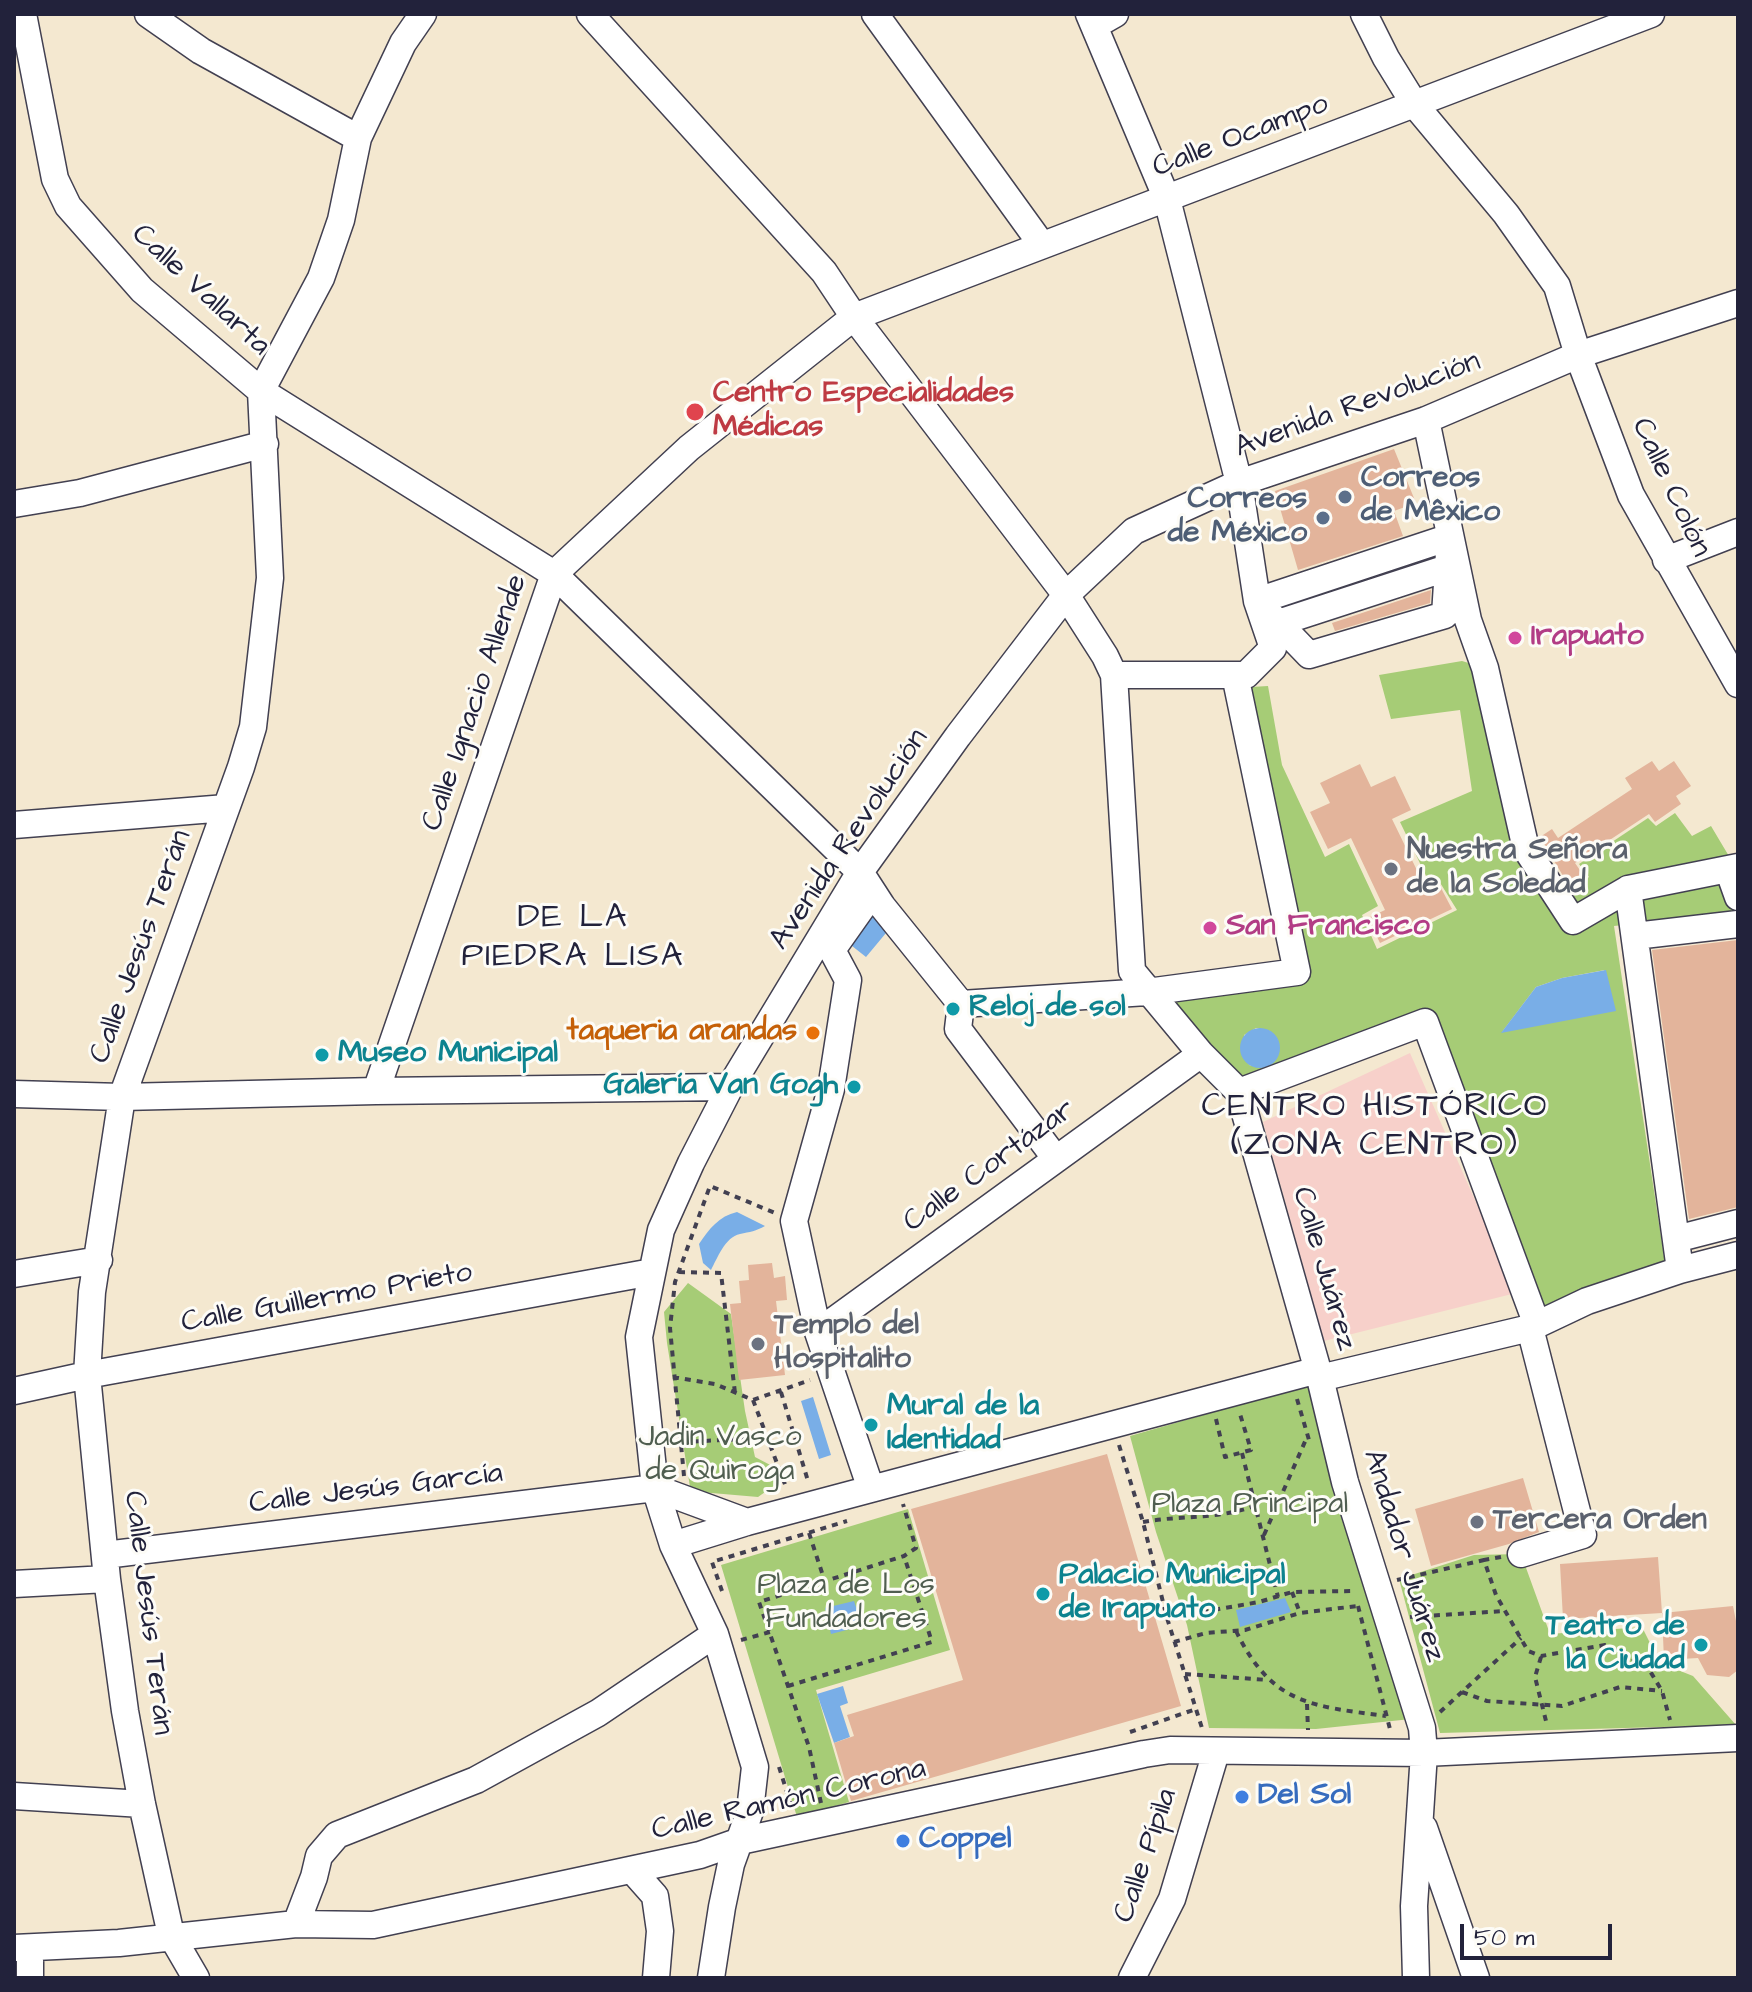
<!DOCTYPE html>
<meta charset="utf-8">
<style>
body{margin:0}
#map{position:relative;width:1752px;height:1992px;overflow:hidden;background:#f4e8d0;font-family:"Architects Daughter",sans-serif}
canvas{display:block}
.frame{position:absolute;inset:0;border:16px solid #22223b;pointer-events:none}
.scale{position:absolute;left:1460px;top:1924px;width:152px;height:36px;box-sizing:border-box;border:4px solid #22223b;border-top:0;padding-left:10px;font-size:24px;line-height:28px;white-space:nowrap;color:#22223b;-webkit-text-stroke:6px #fdfcf7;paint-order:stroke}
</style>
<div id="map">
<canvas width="1752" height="1992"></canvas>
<div class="frame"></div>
<div class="scale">50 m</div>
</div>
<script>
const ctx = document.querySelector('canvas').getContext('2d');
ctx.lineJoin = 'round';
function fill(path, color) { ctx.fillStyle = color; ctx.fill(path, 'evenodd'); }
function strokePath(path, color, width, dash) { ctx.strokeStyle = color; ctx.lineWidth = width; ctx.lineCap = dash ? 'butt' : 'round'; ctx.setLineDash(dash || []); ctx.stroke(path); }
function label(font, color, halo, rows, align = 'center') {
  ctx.font = font + ' "Architects Daughter",sans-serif'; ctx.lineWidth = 6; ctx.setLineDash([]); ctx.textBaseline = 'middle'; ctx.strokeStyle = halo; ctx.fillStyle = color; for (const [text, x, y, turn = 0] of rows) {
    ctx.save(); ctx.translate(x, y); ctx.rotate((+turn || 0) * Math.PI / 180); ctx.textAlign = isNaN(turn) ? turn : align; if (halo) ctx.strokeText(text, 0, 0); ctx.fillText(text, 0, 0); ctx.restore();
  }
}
fill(new Path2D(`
 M1410,1053L1516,1293L1324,1341L1263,1122Z`), '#f7d0ca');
fill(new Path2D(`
 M1462,661L1485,668L1527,842L1566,893L1589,877L1579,864L1648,818L1656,826L1675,813L1692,836L1711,826L1736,868L1738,913L1614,926L1666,1270L1540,1314L1436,1017L1246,1085L1199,1045L1172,995L1297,971L1243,694L1251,687L1268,686L1282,765L1325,857L1349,844L1378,906L1362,915L1377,949L1457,910L1439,881L1430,884L1400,822L1472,791L1460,710L1391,719L1379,675ZM1605,970L1502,1032L1536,987L1562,978ZM1256,1028L1270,1031L1278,1040L1261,1068L1249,1065L1244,1035Z
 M688,1283L731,1314L745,1411L755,1457L776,1468L775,1485L758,1497L700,1492L690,1487L667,1343L664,1312Z
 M1315,1383L1411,1719L1316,1729L1209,1728L1187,1625L1156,1532L1130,1436Z
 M908,1509L950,1650L816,1690L849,1802L797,1817L721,1565Z
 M1521,1554L1550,1634L1642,1627L1660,1663L1693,1676L1736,1725L1440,1733L1399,1579L1474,1555Z`), '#a6cc76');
fill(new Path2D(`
 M871,911L891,927L866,957L847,942Z
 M1606,970L1616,1011L1501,1033L1536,987L1562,978Z
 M1240 1048a20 20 0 1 1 40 0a20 20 0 1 1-40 0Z
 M737,1212L765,1226C756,1231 750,1232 740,1234C725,1237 717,1259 711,1270L703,1263L699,1244C709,1229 719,1216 737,1212Z
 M813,1397L831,1455L819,1459L801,1401Z
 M1285,1598L1291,1612L1240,1627L1236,1610Z
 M854,1601L862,1626L831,1634L825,1608Z
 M843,1686L848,1703L840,1706L850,1737L834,1743L817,1694Z`), '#79aee7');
fill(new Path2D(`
 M1394,449L1416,503L1394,511L1403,536L1298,570L1275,491Z
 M1431,590L1430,603L1335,631L1332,623Z
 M1652,761L1659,771L1674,761L1691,786L1676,796L1681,804L1655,822L1649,814L1575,863L1584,876L1569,886L1540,837L1552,829L1558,838L1632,789L1625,778Z
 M1360,764L1371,787L1395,776L1411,810L1392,819L1429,895L1441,888L1452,909L1380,943L1368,918L1385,910L1351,838L1328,849L1310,812L1330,803L1320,783Z
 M1738,940V1207L1689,1219L1652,950Z
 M772,1263L774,1278L785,1276L787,1300L776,1301L785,1375L739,1380L730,1304L741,1303L739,1281L749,1280L748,1265Z
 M1107,1454L1181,1706L851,1801L834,1743L854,1736L847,1715L963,1680L911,1509Z
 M1523,1478L1539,1532L1509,1544L1431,1566L1415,1509Z
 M1658,1557L1662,1613L1563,1619L1560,1564Z
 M1733,1606L1738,1631V1670L1729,1677L1707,1675L1698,1658L1664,1660L1662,1613Z`), '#e3b49b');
const minor = new Path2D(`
 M23,14L55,179L68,206L142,290L261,391L554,574L860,872L882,906L961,1004L958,1029L1056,1159
 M148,14L201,51L358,138
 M590,14L824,272L854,317L1066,595L1105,656L1114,675L1132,971L1201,1054L1239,1092L1320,1378L1345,1482L1422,1728L1424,1753L1414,1906L1416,1978
 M875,14L1042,245
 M1089,14L1167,199L1239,483L1257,601L1273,648
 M1364,14L1386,58L1415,105L1506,214L1557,286L1578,355L1631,495L1738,684
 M1094,26L1115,14
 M1426,420L1468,620L1485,668L1526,849L1573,921L1628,889L1738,867
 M14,504L80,493L265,444
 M1450,537L1445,615L1309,655L1257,601Z
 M1666,560L1738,532
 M1278,623L1447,568
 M1114,675H1246L1273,648
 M14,825L226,808
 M1728,869L1738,897
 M1628,889L1680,1270
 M1635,936L1738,924
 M961,1004L1147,992L1297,972L1235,675
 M376,1091L554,574L689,448L854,317L1651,14
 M1239,1092L1425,1022L1537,1325
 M14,1094L122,1097L376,1091L730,1087
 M1676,1239L1738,1223
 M14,1274L99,1260
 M818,1332L1201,1054
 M1320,1378L1530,1328L1587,1301L1680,1270L1738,1255
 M14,1391L87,1375L652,1272
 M871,1489L818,1332L794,1221L831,1089L848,980L832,950L873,892
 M673,1545L747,1522L1318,1370
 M1521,1554L1583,1535L1530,1328
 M105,1555L655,1488L747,1522
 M14,1584L107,1579
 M14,1796L142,1804
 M1424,1828L1476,1978
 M632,1870L655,1896L660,1931L656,1978
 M296,1924L314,1877L319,1856L337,1835L476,1780L598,1713L715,1634
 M14,1948L119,1943L296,1924L373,1925L700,1855L740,1841L1144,1754L1170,1750L1424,1753L1738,1738
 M30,1978V1948
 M196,1978L171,1935L142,1804L125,1711L107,1579L87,1375L92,1292L122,1097L241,767L253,727L270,578L261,391L321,278L341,220L358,138L403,43L423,14
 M711,1978L722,1907L731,1864L750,1811L755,1767L715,1634L673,1545L655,1488L639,1337L661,1230L691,1163L730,1087L860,872L958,736L1066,595L1134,531L1239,483L1426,420L1578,355L1738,303
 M1132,1978L1172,1899L1216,1752`);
strokePath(minor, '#424051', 29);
strokePath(new Path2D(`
 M679,1272L721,1273L735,1393
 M673,1377L715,1384L753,1400L810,1380
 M781,1392L808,1481
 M1297,1399L1309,1440
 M753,1400L786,1487
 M1216,1419L1225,1457L1251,1450L1240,1414
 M681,1442L768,1438
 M1119,1445L1143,1522L1167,1618L1202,1728
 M1242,1453L1278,1597
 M684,1476L670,1328L675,1282L710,1186L775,1213
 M1143,1522C1181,1515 1217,1520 1254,1506
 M809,1533L825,1582
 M1264,1535L1307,1437
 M1501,1557L1484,1560L1496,1595L1528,1651L1541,1656L1605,1645L1647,1666L1662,1691L1670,1720
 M1397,1580L1484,1560
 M722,1591L712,1562L847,1521
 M1292,1592L1300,1613
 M1358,1606L1390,1729
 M1410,1617L1504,1611
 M1167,1618L1259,1602L1292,1592L1353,1591
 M1236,1631C1272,1705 1312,1706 1386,1716
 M741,1640L770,1632
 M1174,1642L1206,1633L1245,1630L1300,1613L1357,1606
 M1541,1657L1535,1677L1547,1725
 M1185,1674L1268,1680
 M788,1686L932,1642L904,1556
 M1462,1692L1487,1701L1562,1706L1620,1687L1662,1691
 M1307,1704L1308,1730
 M1440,1712L1521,1638
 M1130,1732L1196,1709
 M779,1767L792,1808
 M821,1803L809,1747L759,1602L904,1556L916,1548L903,1504`), '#424051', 4, [6, 6]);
strokePath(minor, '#fff', 26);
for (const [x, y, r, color] of [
 [695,412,10,"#e0444e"],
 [1345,497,8,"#5c6f8a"],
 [1323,518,8,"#5c6f8a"],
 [1515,638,8,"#d1479c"],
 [1391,869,8,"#6b7280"],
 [1210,928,8,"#d1479c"],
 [953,1009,8,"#0f9aa8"],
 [813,1033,8,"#e8710a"],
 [322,1055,8,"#0f9aa8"],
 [854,1087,8,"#0f9aa8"],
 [758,1344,8,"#6b7280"],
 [871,1425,8,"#0f9aa8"],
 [1477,1522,8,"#6b7280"],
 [1043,1594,8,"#0f9aa8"],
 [1701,1645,8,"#0f9aa8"],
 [1242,1797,8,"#3f7fe0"],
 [903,1841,8,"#3f7fe0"]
]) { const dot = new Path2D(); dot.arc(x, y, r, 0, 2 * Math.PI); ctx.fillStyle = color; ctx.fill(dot); strokePath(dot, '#fdfcf7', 3); }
label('30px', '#22223b', '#fdfcf7', [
 ["Calle Ocampo",1241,137,-21],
 ["Calle Vallarta",200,291,43],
 ["Avenida Revolución",1358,406,-20],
 ["Calle Colón",1670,488,65],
 ["Calle Ignacio Allende",476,703,-71],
 ["Avenida Revolución",850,840,-56],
 ["Calle Jesús Terán",142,947,-70],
 ["Calle Cortázar",990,1167,-36],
 ["Calle Juárez",1323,1269,74],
 ["Calle Guillermo Prieto",327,1299,-10],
 ["Calle Jesús García",376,1490,-7],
 ["Andador Juárez",1403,1556,73],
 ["Calle Jesús Terán",147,1613,83],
 ["Calle Ramón Corona",789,1801,-13],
 ["Calle Pípila",1147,1856,-71]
]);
label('bold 30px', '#be3a42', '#fdfcf7', [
 ["Centro Especialidades",713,395],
 ["Médicas",713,429]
], 'left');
label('bold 30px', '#4e5e75', '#fdfcf7', [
 ["Correos",1361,480],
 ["de Mêxico",1361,514],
 ["Correos",1307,501,"right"],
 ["de México",1307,535,"right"]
], 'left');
label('bold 30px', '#b23c85', '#fdfcf7', [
 ["Irapuato",1531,638],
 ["San Francisco",1226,928]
], 'left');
label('bold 30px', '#5b616d', '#fdfcf7', [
 ["Nuestra Señora",1407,852],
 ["de la Soledad",1407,886],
 ["Templo del",774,1327],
 ["Hospitalito",774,1361],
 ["Tercera Orden",1493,1522]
], 'left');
label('bold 30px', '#0d838f', '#fdfcf7', [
 ["Reloj de sol",969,1009],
 ["Museo Municipal",338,1055],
 ["Galería Van Gogh",838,1087,"right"],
 ["Mural de la",887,1408],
 ["Identidad",887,1442],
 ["Palacio Municipal",1059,1577],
 ["de Irapuato",1059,1611],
 ["Teatro de",1685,1628,"right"],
 ["la Ciudad",1685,1662,"right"]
], 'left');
label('bold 30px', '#c56008', '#fdfcf7', [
 ["taqueria arandas",797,1033]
], 'right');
label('30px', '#505e50', '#fdfcf7', [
 ["Jadin Vasco",720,1439],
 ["de Quiroga",720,1473],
 ["Plaza Principal",1250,1506],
 ["Plaza de Los",846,1587],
 ["Fundadores",846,1621]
]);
label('bold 30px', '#366cbe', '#fdfcf7', [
 ["Del Sol",1258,1797],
 ["Coppel",919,1841]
], 'left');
ctx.letterSpacing = '2px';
label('34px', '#22223b', '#fdfcf7', [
 ["DE LA",573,919],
 ["PIEDRA LISA",573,958],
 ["CENTRO HISTÓRICO",1375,1108],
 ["(ZONA CENTRO)",1375,1147]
]);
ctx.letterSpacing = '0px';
</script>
